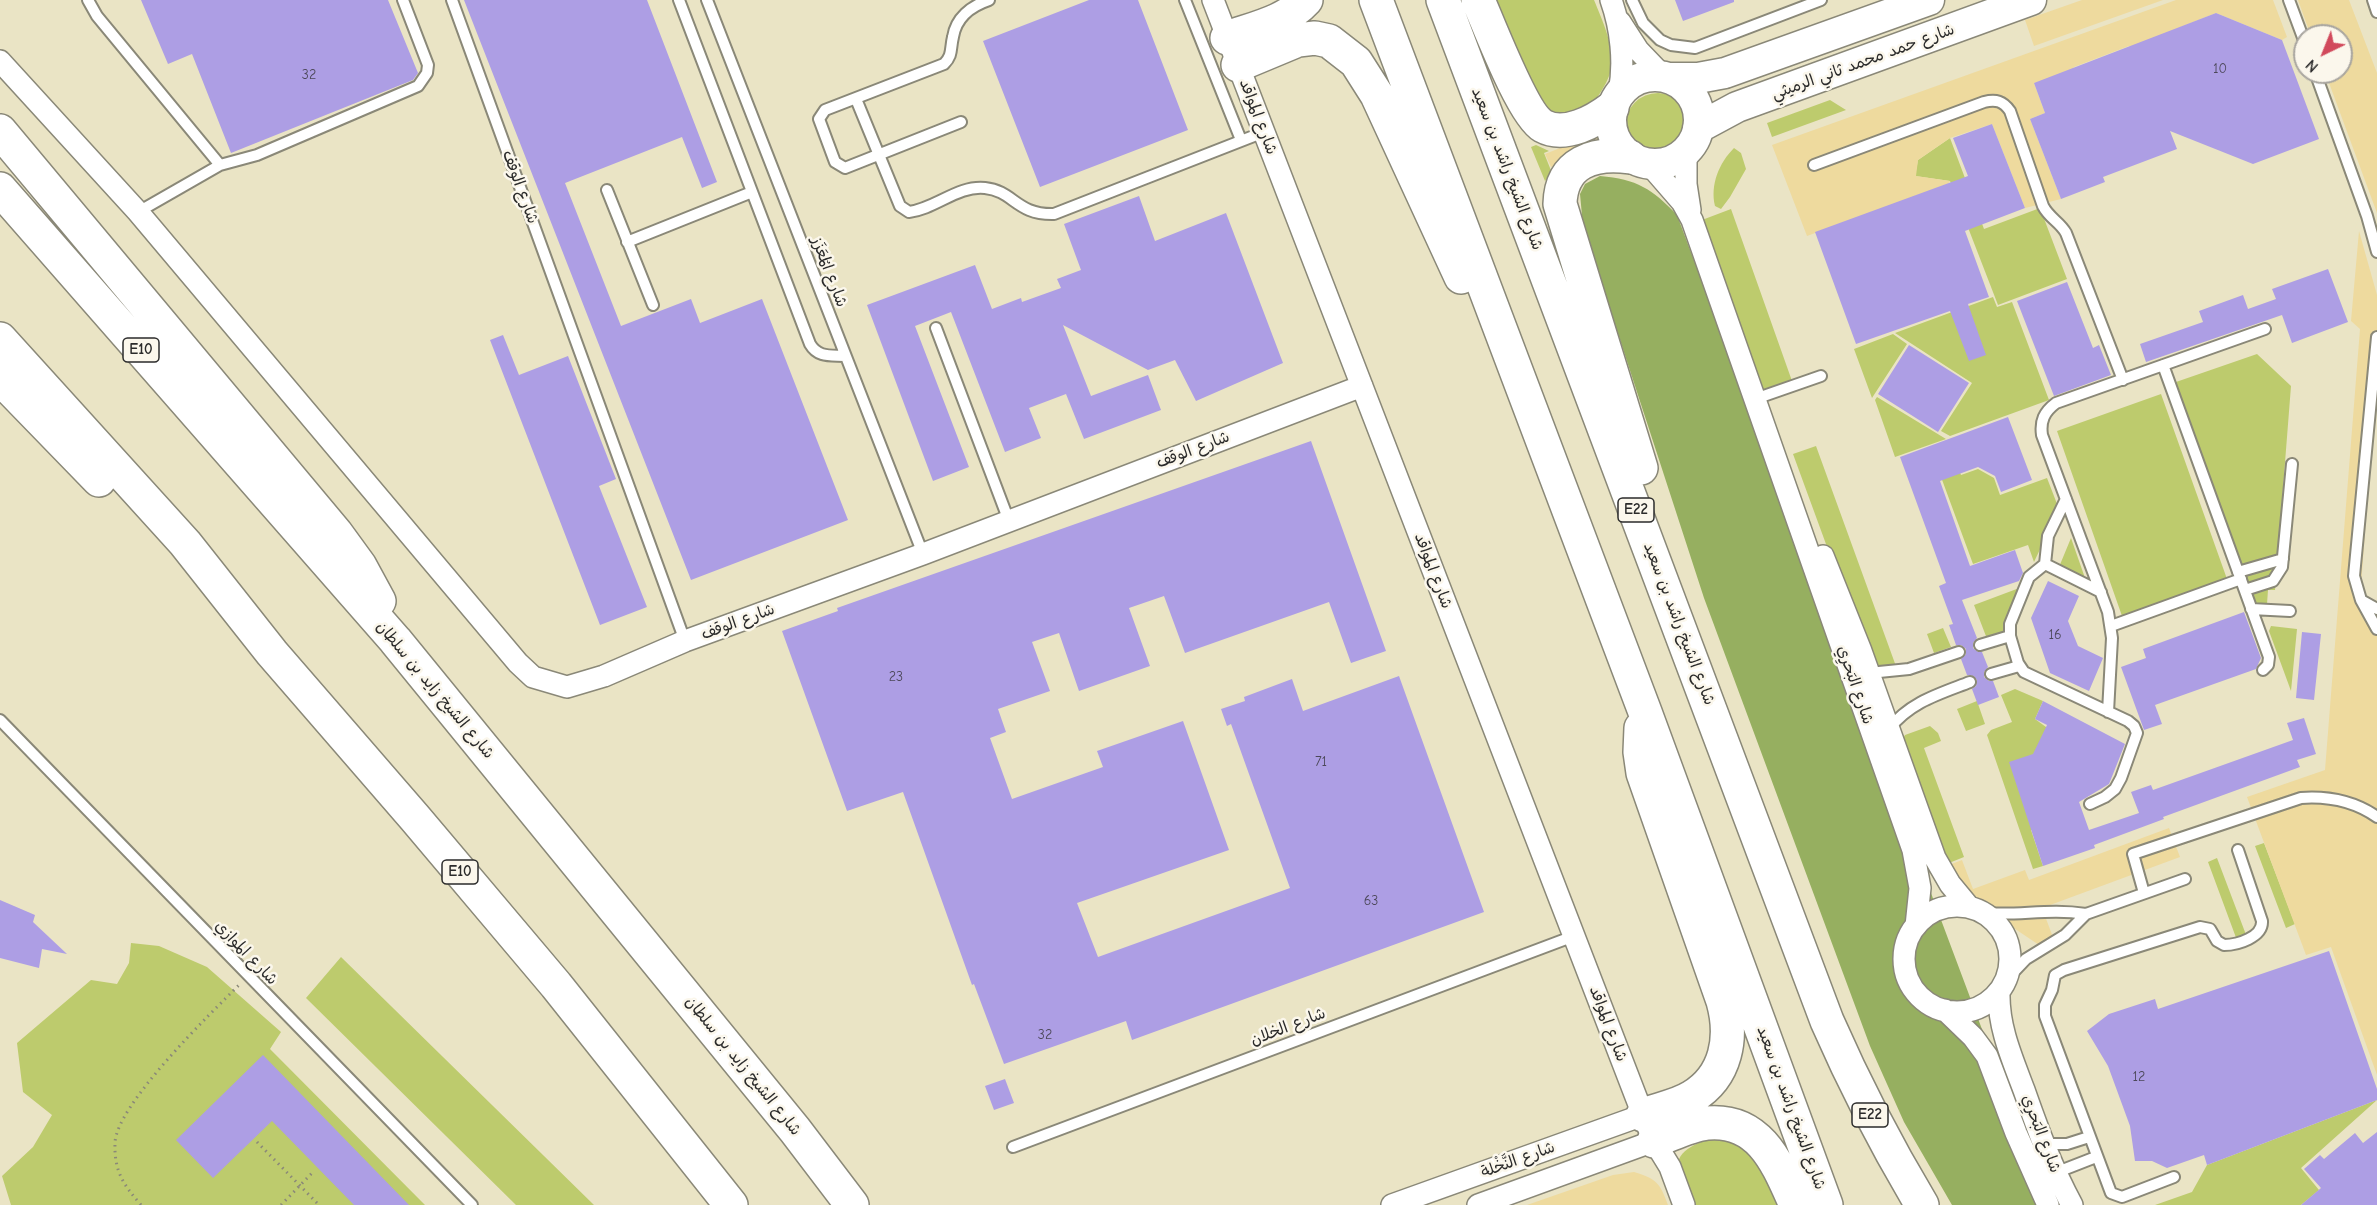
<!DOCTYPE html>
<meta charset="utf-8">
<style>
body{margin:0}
#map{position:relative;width:2377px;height:1205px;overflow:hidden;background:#eae4c5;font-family:"Comic Neue",sans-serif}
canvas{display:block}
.north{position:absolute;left:2293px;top:24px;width:60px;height:60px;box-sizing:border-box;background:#fbf7ec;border:2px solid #a8a59f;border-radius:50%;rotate:223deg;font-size:16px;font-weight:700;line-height:24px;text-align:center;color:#2b2b2b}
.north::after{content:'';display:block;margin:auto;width:21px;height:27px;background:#d1495b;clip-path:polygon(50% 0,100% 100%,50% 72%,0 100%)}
</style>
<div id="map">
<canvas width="2377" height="1205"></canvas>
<div class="north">N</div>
</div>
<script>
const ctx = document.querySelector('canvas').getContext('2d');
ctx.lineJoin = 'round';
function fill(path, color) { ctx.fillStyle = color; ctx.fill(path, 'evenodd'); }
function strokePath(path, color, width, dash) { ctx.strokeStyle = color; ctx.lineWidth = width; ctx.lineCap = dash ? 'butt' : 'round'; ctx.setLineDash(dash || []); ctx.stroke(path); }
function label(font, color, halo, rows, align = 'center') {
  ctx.font = font + ' "Comic Neue","Playpen Sans Arabic",sans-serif'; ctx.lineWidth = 5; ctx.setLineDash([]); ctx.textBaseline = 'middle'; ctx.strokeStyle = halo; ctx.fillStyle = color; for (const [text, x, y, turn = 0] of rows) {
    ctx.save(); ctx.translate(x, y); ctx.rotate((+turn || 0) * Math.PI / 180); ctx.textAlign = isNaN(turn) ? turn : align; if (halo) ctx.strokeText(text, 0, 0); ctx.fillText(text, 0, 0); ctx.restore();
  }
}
fill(new Path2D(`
 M1490,0H1594C1601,17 1614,46 1612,65C1609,85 1593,103 1581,118L1556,122L1539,107Z
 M1625 126a33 33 0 1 1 66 0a33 33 0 1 1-66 0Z
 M1830,100L1846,110L1772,137L1767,123Z
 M1950,138L1984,229L2040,208L2067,279L1998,305L1950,181L1915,176L1918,160Z
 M1536,145L1549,151L1544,153L1552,173L1545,181L1531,147Z
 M1734,148L1741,153L1746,169L1730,197L1721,209L1715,206C1710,185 1719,163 1734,148Z
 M1731,209L1792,381L1773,395L1763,391L1702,220Z
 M1993,297L1997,307L2012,302L2049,400L1950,436L1941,431L1972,383L1895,333Z
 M1893,334L1907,344L1872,398L1854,349Z
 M2257,354L2291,386L2275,590H2268L2267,604L2255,603L2176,382Z
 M2161,394L2227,579L2122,616L2057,431Z
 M1877,397L1946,439L1895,457L1875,400Z
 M1948,441L1961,475L1978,469L1994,478L2000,495L2047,478L2059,509L2034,562L2028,545L1973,564L1930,447Z
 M1816,446L1897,669L1871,667L1793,454Z
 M2071,538L2085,578L2059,567Z
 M2022,587L2000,640L1989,644L1974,605Z
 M2271,626L2297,629L2291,691L2269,631Z
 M1943,628L1951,647L1934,653L1927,634Z
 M2015,689L2043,701L2035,719L2046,727L2082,812L2031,830L2043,866L2033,869L1987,735L1991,730L2012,722L2001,695Z
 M1977,701L1985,724L1966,731L1957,709Z
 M1930,726L1938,733L1941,741L1924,748L1964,857L1944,865L1900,744L1905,735Z
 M2264,843L2295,924L2286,928L2255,846Z
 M2217,858L2248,940L2238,943L2208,862Z
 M131,943L159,946L207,967L281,1032L270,1049L425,1205H11L2,1176L33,1147L52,1115L23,1092L17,1043L91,980L117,984L129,963Z
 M341,957L594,1205H516L306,998Z
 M2377,1100L2301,1168L2319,1190L2301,1205H2155L2192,1192L2207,1165Z
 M1718,1138L1751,1148L1788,1205H1694C1689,1195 1680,1182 1678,1170C1674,1149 1703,1140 1718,1138Z`), '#bdcb6d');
fill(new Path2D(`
 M1600,176C1637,179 1652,189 1677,215L2013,1112L2056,1205H1952L1904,1122L1870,1046L1704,598L1583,226L1580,194L1585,184Z`), '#96af60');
fill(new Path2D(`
 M2082,0H2163L2034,46L2025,20Z
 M2176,0H2273L2287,37L2282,40L2216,13L2151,39L2141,53L2129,46L2074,67L2069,77L2034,83L2045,113L2030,119L2061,199L2025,208L1992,124L1950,138L1918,160L1916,176L1950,181L1948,184L1807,236L1772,145Z
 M2298,0H2349L2377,73V213L2325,72H2341V36H2311Z
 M1598,133L1602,146L1551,167L1545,154Z
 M2359,231L2377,295V371L2361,586L2377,625V1075L2331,947L2306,955L2247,797L2325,770L2360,329L2351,321Z
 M2169,828L2180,857L2042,908L2057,948L2048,951L1966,896L1944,867L1962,860L1973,889L2025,870L2029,880Z
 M1634,1172C1657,1179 1660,1183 1668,1205H1527L1613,1175Z`), '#eeda9e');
fill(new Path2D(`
 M141,0H388L418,73L413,80L231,153L192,54L168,64Z
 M464,0H647L717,182L702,188L682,137L565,183L621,326L691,299L700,323L762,299L848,520L691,580Z
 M1089,0H1138L1188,130L1040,187L983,41Z
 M1675,0H1734V2L1683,21Z
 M2216,13L2282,40L2319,139L2253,164L2170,131L2177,149L2103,177L2105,182L2061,199L2030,119L2045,113L2034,83Z
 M1992,124L2025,208L1965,231L1989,297L1968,304L1986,355L1969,361L1950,311L1856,344L1815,232L1968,176L1953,138Z
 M1139,196L1155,241L1226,213L1283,363L1196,401L1175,360L1148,370L1063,325L1091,396L1148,375L1161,410L1084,439L1066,394L1029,408L1041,438L1005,452L951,312L915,326L969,467L933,481L867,305L975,265L992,309L1021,298L1022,302L1061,288L1057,279L1081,270L1064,224Z
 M2328,269L2348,322L2292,343L2282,315L2146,362L2140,344L2203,322L2199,311L2243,295L2248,309L2276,299L2272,289Z
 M2067,282L2093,348L2099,345L2111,375L2054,396L2017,301Z
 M503,335L519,375L568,356L616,479L599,486L647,607L600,625L490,340Z
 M1909,345L1969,383L1938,432L1878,394Z
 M2008,417L2032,480L2001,492L1995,476L1978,467L1940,481L1970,566L2015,550L2023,573L2019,581L1962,600L1977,638L1973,643V648L1978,652H1982L1988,667L1984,672V677L1989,681H1993L1999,697L1978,705L1972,689L1976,686L1977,680L1974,676L1967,675L1961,659L1966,654V649L1961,645H1956L1949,625L1953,624L1939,586L1946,583L1900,457Z
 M1311,441L1386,651L1351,663L1329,602L1185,653L1164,596L1129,608L1150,666L1079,691L1059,633L1032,642L1050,691L998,709L1006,732L990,738L1012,799L1103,767L1097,751L1183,721L1229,850L1077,903L1098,957L1290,888L1231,724L1227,726L1221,709L1245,701L1244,697L1292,679L1303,711L1399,676L1484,912L1132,1040L1126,1021L1004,1064L974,984L972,985L903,792L847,811L782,631L838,611L837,608Z
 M2048,581L2079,596L2068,621L2078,646L2103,658L2089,691L2050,673L2031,618Z
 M2244,612L2261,658L2256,669L2155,705L2162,724L2144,730L2121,667L2146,658L2143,649Z
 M2302,632L2321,634L2314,700L2296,698Z
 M2043,701L2125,744L2109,784L2079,802L2089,830L2139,813L2131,792L2151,785L2153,790L2293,740L2287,723L2304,718L2316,754L2297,760L2300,767L2163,817L2164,819L2094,845L2095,848L2043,866L2009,762L2033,754L2047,725L2035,719Z
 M0,900L35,915L33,922L67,954L42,949L39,968L0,958Z
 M2329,951L2377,1089V1100L2207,1165L2204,1155L2167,1168L2152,1161H2135L2130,1126L2108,1066L2087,1031L2109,1014L2155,999L2158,1009Z
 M263,1055L409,1205H354L272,1121L213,1178L176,1140Z
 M1005,1079L1014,1103L994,1110L985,1086Z
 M2377,1132V1205H2301L2321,1188L2304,1169L2320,1155L2324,1159L2355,1133L2363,1143Z`), '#ad9ee4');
const lane = new Path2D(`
 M88,0L97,16L220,165L257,155L418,86L427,73L428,65L403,0
 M452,0L685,641
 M679,0L810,344C818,358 831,355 845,356
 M707,0L923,554
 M1185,0L1241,140
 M1632,0L1643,23L1660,40L1671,45L1695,48L1821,0
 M2289,0L2305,43
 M2373,0L2377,12
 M2315,72L2367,216L2377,252
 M856,99L900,206L909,212C935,209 958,185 985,188C1014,191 1016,215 1054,214L1264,132
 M961,122L845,168L835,162L819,119L825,110L944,64C953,55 950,49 953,37C956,18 971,6 989,0
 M1814,165L1984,102C1996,99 2003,101 2010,111L2043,206C2049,218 2060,222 2066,233L2123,380
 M607,190L653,305
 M138,212L220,165
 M627,242L752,192
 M936,328L1009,521
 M2377,337L2354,576L2361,600L2377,609
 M2163,365L2269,657L2268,665L2263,670
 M1755,399L1821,376
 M2066,499L2048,536L2045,564L2029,577L2010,624V636L2018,663L2024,672L2128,721L2134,726L2137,733L2121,778L2115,789L2105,797L2090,804
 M2045,564L2101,592
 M2238,572L2283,559
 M2245,590L2273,581L2282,567L2292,464
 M2361,600L2377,629
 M2251,609L2290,611
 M2111,626L2241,579
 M1980,645L2010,636
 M1869,673L1909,669L1959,652
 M1991,674L2019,666
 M2108,712L2112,638L2108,612L2042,435C2040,421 2044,412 2056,403L2265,329
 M0,720L472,1205
 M1889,729C1910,702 1939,694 1970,682
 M2144,893L2133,854L2301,798C2329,796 2354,801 2377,817
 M1984,913C2020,916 2049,908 2086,914
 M2006,980L2026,959L2065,935L2086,914L2185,879
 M2044,1144H2067L2089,1137
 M1013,1147L1574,936
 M2055,1173L2096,1157
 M2174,1177L2122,1197L2111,1193L2045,1016V1005L2052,990L2055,975L2064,970L2200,927L2210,929L2217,941L2224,945C2238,945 2263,937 2262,921L2238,850`);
const street = new Path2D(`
 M1213,0L1643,1115L1654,1141L1670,1167L1684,1205
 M1611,0C1621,28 1625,63 1619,93
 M1620,22L1638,50L1663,76
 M0,61L138,212L518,663L533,677L567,687L604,676L685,641L923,554L1362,386
 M1686,152V184L1690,210
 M1649,164L1682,202L1692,220L1913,850L1920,888L1916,926
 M1823,556L1861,651L1935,858L1950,884L1969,907
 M1904 959a53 53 0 1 1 106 0a53 53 0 1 1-106 0Z
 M1999,992C1998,1027 2012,1058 2024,1090C2038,1130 2052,1168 2072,1205
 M1945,1010L1973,1037L1987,1056L2016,1133L2048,1205
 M1392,1205L1643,1115
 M1478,1205L1654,1141`);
const secondary = new Path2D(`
 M1611 120a44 44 0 1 1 88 0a44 44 0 1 1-88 0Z
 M1670,78H1698L1725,73L1929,0
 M1698,128L1737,107L2031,0`);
const highway = new Path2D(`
 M1376,0L1645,712L1826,1205
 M1443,0L1827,1021C1855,1085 1886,1145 1922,1205
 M1478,0C1489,25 1523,115 1543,126C1565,138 1595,121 1612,108
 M1227,38C1255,28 1286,22 1306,0
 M1238,65L1298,40L1315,38L1329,41L1356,62L1377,95L1461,277
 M0,131L336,533L360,566L379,601
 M1630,157C1594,152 1561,162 1560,204L1641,468
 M0,189L395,640L795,1130L852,1205
 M0,339L185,543L272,653L415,818L556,985L731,1205
 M0,378L99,480
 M1641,728L1640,752L1643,773L1723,1001C1733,1037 1727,1076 1692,1097C1678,1106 1659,1109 1643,1115
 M1654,1141C1671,1135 1689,1125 1707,1123C1761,1118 1778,1165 1796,1205`);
strokePath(lane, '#8a8878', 14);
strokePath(street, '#8a8878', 24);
strokePath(secondary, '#8a8878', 33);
strokePath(highway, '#8a8878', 36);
strokePath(new Path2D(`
 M257,1142L319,1205
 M141,1205C124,1185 114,1172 115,1143C116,1105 211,1013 239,985
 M281,1205L314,1171`), '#8a8878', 3, [1.5, 4.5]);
strokePath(lane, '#fff', 10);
strokePath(street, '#fff', 21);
strokePath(secondary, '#fff', 30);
strokePath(highway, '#fff', 33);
label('14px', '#4c4859', null, [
 ["10",2220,69],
 ["32",309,75],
 ["16",2055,635],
 ["23",896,677],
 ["71",1321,762],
 ["63",1371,901],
 ["32",1045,1035],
 ["12",2139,1077]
]);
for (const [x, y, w] of [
 [141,350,36],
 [1636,510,36],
 [460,872,36],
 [1870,1115,36]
]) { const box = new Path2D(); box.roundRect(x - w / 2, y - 12, w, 24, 4.5); ctx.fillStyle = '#fbf7ec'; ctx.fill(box); strokePath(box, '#2b2b2b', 1.5); }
label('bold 15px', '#2b2b2b', null, [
 ["E10",141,350],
 ["E22",1636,510],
 ["E10",460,872],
 ["E22",1870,1115]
]);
label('16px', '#2b2b2b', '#fbf7ec', [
 ["شارع حمد محمد ثاني الرميثي",1863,62,-20],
 ["شارع المواقد",1258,117,69],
 ["شارع الشيخ راشد بن سعيد",1507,169,69],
 ["شارع الوقف",520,187,70],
 ["شارع المُعَزَز",829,272,69],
 ["شارع الوقف",1193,450,-21],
 ["شارع المواقد",1433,571,69],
 ["شارع الوقف",738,622,-20],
 ["شارع الشيخ راشد بن سعيد",1679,624,69],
 ["شارع البَحرِي",1855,685,71],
 ["شارع الشيخ زايد بن سلطان",435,690,50],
 ["شارع الموازي",246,953,46],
 ["شارع المواقد",1608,1024,69],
 ["شارع الخلان",1288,1027,-21],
 ["شارع الشيخ زايد بن سلطان",743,1066,51],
 ["شارع الشيخ راشد بن سعيد",1791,1108,70],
 ["شارع البَحرِي",2041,1134,69],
 ["شارع النَّخْلة",1518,1160,-20]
]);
</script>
